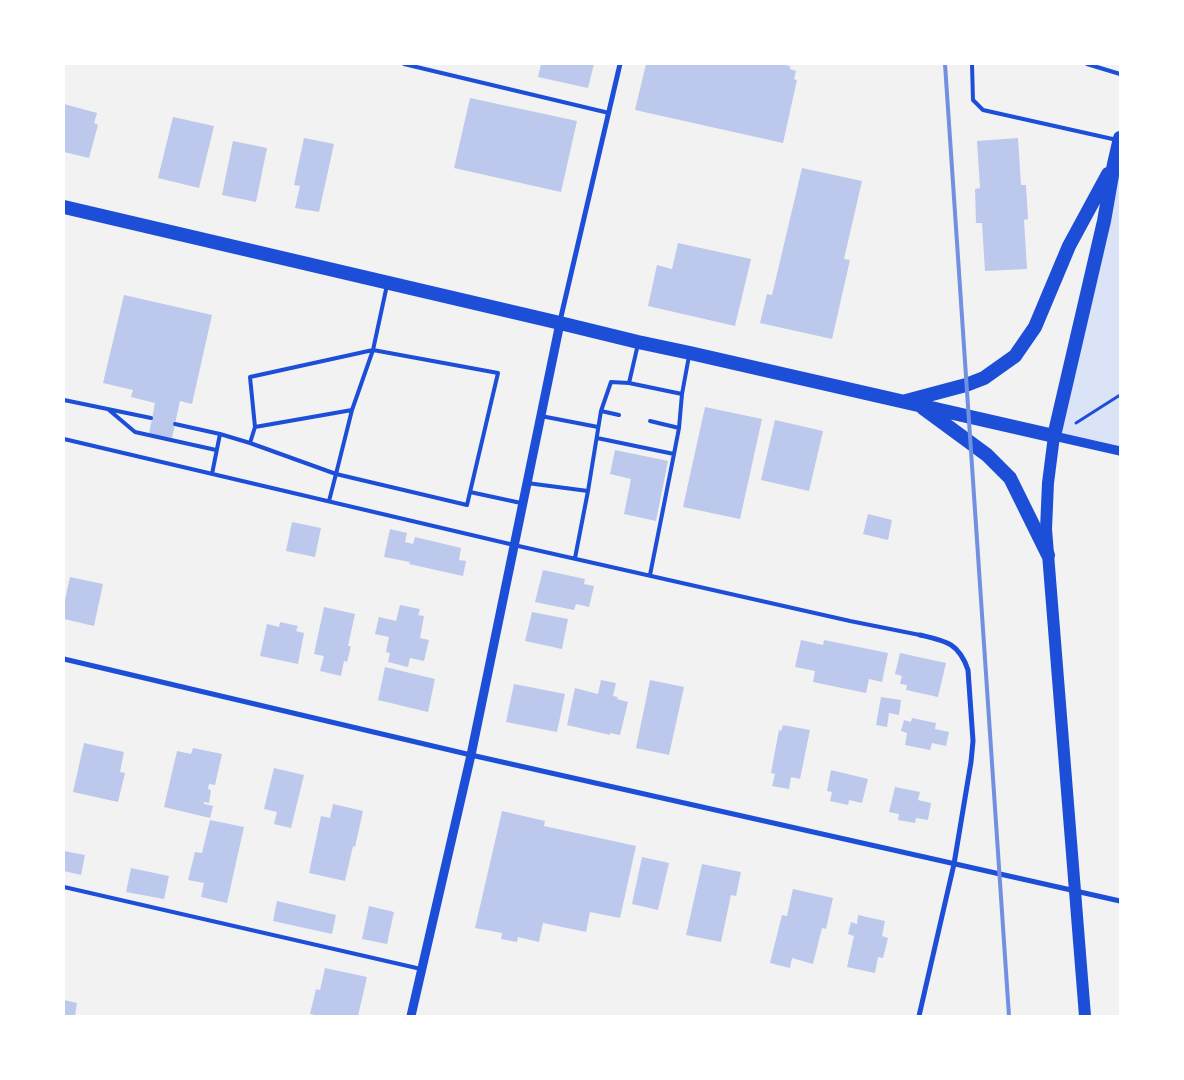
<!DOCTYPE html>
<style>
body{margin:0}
#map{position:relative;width:1184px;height:1080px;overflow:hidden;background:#f2f2f2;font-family:Inter,sans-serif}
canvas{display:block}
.frame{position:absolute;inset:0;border:65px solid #fff;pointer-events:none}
</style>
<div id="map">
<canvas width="1184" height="1080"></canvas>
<div class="frame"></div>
</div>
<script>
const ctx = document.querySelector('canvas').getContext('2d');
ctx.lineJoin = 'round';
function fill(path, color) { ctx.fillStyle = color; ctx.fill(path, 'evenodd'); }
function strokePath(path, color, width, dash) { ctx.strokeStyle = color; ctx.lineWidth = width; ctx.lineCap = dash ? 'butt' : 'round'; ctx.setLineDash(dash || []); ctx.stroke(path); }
fill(new Path2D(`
 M1120,138V451L1054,436Z`), '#dbe4f7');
fill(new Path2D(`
 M541,64H594L588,88L538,77Z
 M646,64H780L790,66V69L796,71L794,79L797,80L783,143L635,110Z
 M470,98L577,121L561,192L454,168Z
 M64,104L97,113L94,123L98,125L89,158L64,152Z
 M173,117L214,126L199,188L158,178Z
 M304,138L334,144L319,212L295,208L300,186L294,185Z
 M1018,138L1021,185H1026L1028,219L1024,220L1027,269L985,271L982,223H976L975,189L980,188L977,141Z
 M233,141L267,148L256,202L222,195Z
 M802,168L862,181L844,259L850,260L832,339L760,323L767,294L772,295Z
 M678,243L751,259L735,326L648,306L657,265L672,269Z
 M124,295L212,315L192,404L180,401L172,438L149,434L155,403L131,397L133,390L103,383Z
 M705,407L762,419L740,519L683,507Z
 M775,420L823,431L809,491L761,480Z
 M615,450L668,461L656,521L624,514L631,479L610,474Z
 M868,514L892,520L888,540L863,534Z
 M292,522L321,528L315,557L286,551Z
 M390,529L407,533L405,542L413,544L415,537L461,548L459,560L466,561L463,576L409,564L410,562L384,557Z
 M543,570L585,579L584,584L594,586L589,607L576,604L574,610L535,602Z
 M70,577L103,584L94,626L64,619V604Z
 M400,605L420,609L418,615L424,616L420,638L429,640L424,661L410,658L408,667L388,662L390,653L386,652L389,637L375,634L379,617L396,621Z
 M324,607L355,614L348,646H351L347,662L344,661L341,676L320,671L324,656L314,654Z
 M532,612L568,619L562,649L525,641Z
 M280,622L298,626L296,631L304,633L298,664L260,656L267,624L279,627Z
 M801,640L823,645L824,640L888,653L882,682L869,679L866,693L813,682L815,671L795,667Z
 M900,653L946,663L938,697L906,690L907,685L900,684L902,676L895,674Z
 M385,667L435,679L428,712L378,700Z
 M601,680L616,683L613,696L618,697L617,699L628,702L620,735L610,733V735L567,725L575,688L598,694Z
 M650,680L684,687L669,755L636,748Z
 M514,684L565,694L557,732L506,722Z
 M881,697L901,700L899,715L889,713L887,727L876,725Z
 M912,718L936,723L935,729L949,732L946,746L932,743L930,750L905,745L907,733L901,731L904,720L911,722Z
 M783,725L810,730L800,779L791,777L789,789L772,786L775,774L771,773L779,730L781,731Z
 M84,743L124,752L120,772L125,773L118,802L73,792Z
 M193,748L222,754L215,785L209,784L208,789L211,790L209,803L204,802V804L213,806L210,818L164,807L177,751L191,754Z
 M274,768L304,775L291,828L274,824L277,812L264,809Z
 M831,770L868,779L862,803L849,800L848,805L830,801L832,792L827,791Z
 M895,787L920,792L918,800L931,803L928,820L916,818L915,823L898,820L899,814L889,812Z
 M333,804L363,811L355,847L353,846L345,881L309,873L321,816L330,818Z
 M502,811L545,821L544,826L636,846L620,918L590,912L586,932L543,923L539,942L518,937L517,942L501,939L502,933L475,928Z
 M210,820L244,827L227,903L201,897L204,883L188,880L195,852L202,853Z
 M64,851L85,855L81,875L64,871Z
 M642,857L669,863L658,910L632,904Z
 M702,864L741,872L736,896L731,895L721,942L686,935Z
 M131,868L169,876L164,899L126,892Z
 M793,889L833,898L826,929L822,928L813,964L792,958L790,968L770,963L782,915L787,916Z
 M277,901L336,915L332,934L273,921Z
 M369,906L394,912L387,944L362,939Z
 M858,915L885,921L882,936L888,938L883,958L878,957L875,973L847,967L854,936L848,934L851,922L857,924Z
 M325,968L367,977L358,1016H321L310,1014L316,989L320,990Z
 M64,1000L77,1003L75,1016H64Z`), '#bdc9ec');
strokePath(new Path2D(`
 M1076,423L1120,395`), '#1d4ed8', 3);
strokePath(new Path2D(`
 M404,64L609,113
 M972,64L973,100L983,110L1117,140
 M1087,64L1120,74
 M373,350L352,410L336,474L467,505L498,373L373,350L387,285
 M629,383L638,344
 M64,400L151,418
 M109,410L135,432L216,450
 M601,411L619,415
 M541,416L598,427
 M650,421L679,428
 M175,424L220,434L250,443L336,474L329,501
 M255,427L352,410
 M597,438L674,454
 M64,439L514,545L850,621L920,635
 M250,443L255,427L250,377L373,350
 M212,474L220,434
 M527,483L588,491L601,411L611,382L629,383L682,394
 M470,492L521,503
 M575,558L588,491
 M650,575L674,454L679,428L682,394L689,356
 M64,887L421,969`), '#1d4ed8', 4);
strokePath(new Path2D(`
 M560,321L620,64
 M64,659L471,755L1120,901
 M919,1016L954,864L971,762L973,741L968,670C959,643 946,641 920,635`), '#1d4ed8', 5);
strokePath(new Path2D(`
 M1054,436L1120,451
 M411,1016L471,755L560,323`), '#1d4ed8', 9);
strokePath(new Path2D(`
 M1054,436L1048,483L1046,529L1085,1016`), '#1d4ed8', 12);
strokePath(new Path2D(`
 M64,207L560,323L638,342L690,353L1054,436L1104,221L1114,164L1120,138
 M906,401L966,385L984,378L1015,356L1035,327L1069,246L1108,174
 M923,408L987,455L1010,478L1048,555`), '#1d4ed8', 14);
strokePath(new Path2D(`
 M945,64L1009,1016`), '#7290e2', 4);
</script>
